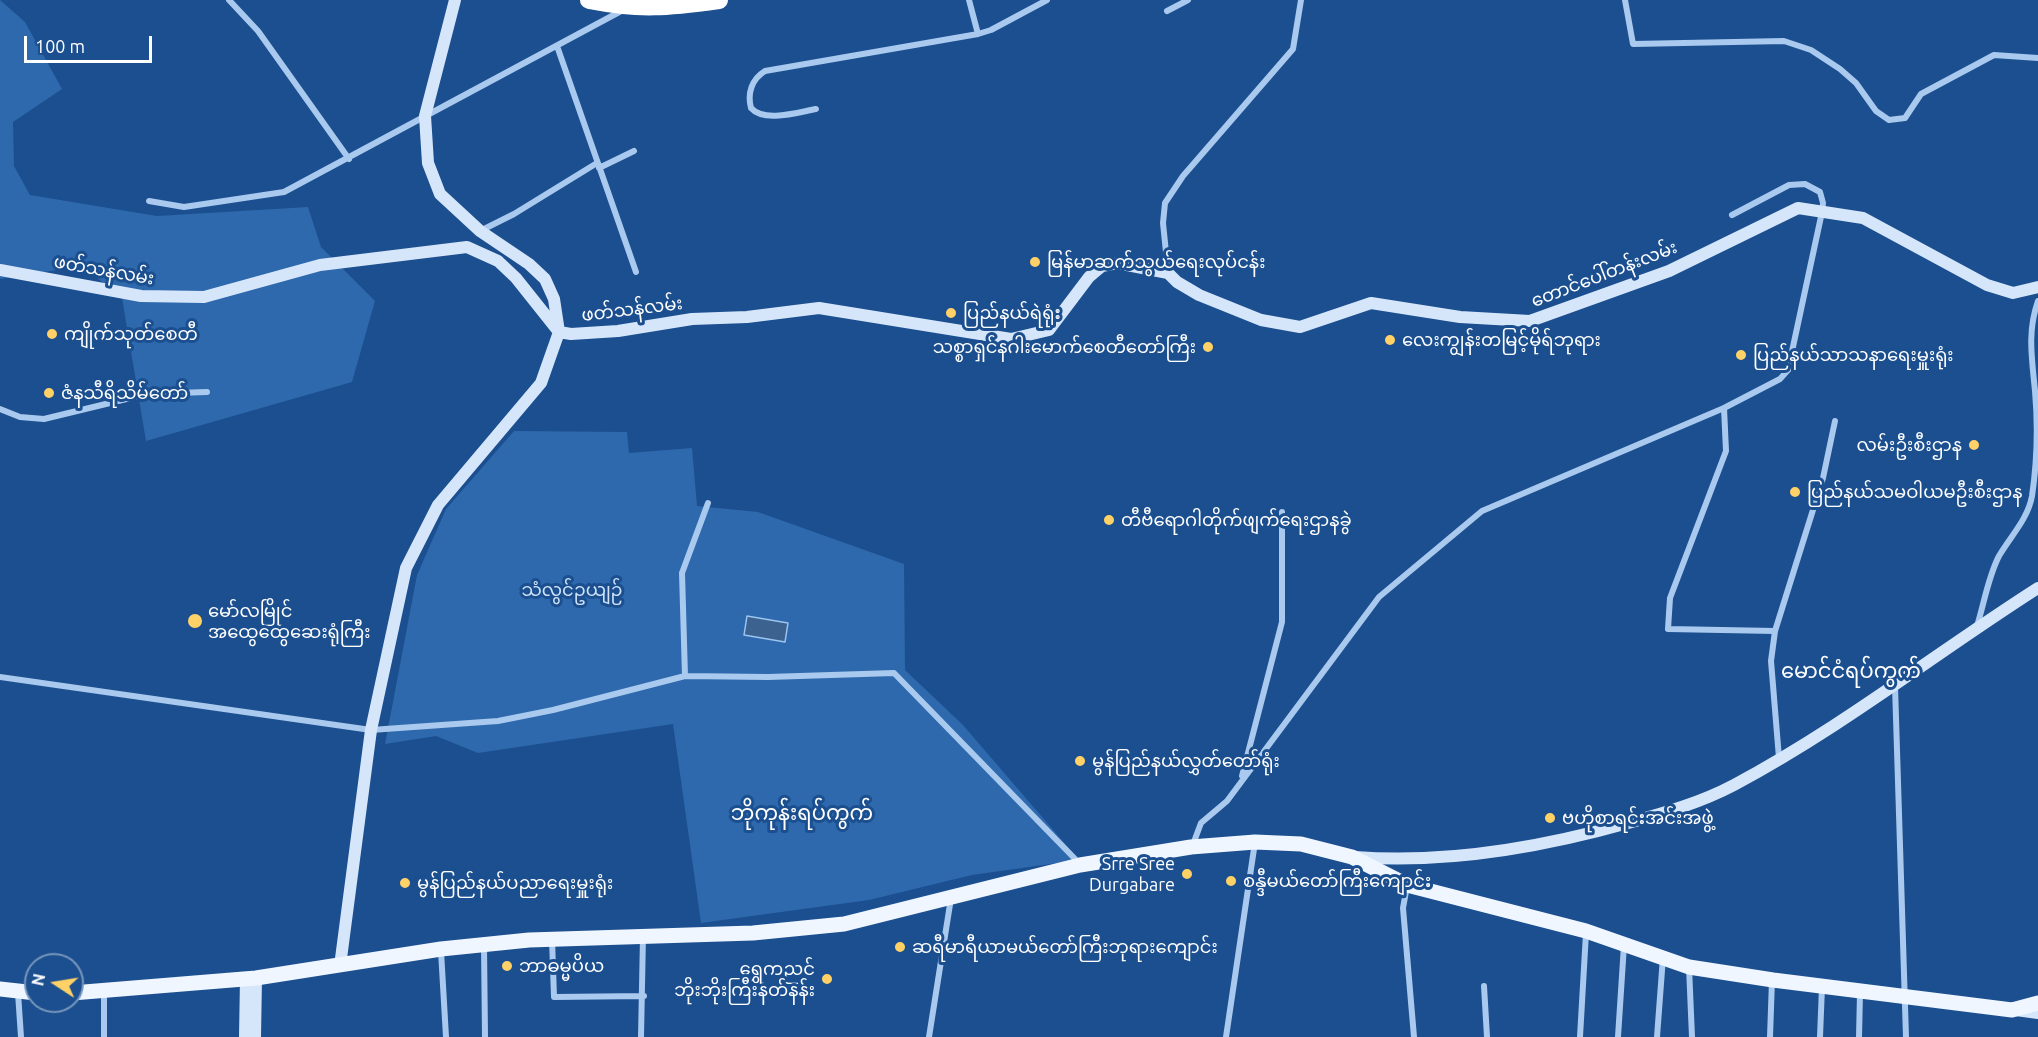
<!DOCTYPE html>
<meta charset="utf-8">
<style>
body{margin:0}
#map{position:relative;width:2038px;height:1037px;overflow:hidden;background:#1b4f8f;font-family:Ubuntu,sans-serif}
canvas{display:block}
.north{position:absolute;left:24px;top:953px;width:60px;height:60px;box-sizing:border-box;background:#1b4f8f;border:2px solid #7695bc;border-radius:50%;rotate:282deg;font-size:16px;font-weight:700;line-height:24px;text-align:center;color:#fff}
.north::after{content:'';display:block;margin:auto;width:21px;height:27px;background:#ffd166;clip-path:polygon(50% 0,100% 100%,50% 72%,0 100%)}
.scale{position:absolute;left:24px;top:36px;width:128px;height:27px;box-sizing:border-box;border:3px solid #fff;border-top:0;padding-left:8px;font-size:18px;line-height:21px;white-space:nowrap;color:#fff;-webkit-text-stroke:4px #1b4f8f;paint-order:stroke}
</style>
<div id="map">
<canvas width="2038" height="1037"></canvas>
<div class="north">N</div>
<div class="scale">100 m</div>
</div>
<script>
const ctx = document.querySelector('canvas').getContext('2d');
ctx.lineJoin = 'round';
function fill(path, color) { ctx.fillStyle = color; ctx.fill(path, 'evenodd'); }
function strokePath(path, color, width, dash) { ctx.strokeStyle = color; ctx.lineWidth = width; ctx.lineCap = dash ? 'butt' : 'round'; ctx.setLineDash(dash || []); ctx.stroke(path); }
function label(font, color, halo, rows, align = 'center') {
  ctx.font = font + ' Ubuntu,"Noto Sans Myanmar",sans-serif'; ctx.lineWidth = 6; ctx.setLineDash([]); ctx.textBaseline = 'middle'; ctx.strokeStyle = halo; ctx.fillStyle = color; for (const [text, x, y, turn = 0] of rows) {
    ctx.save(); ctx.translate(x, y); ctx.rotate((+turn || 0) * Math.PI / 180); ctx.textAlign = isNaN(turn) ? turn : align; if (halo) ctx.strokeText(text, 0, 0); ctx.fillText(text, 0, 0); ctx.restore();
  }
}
fill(new Path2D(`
 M0,0L25,22L62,89L13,122L14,166L30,195L157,216L308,207L321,247L375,301L352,382L146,441L122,298L82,266L0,279Z
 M514,431L627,432L629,453L692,448L697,506L758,512L904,564L905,670L963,725L1079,860L972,875L869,900L701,923L673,724L478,753L436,736L385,744L417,575L446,509Z`), '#2e69ad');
const water = new Path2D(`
 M747,616L788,623L785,642L744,635Z`);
fill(water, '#3c6290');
strokePath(water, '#9cc4f0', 1.5);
strokePath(new Path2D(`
 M229,0L258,31L349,159
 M969,0L978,34
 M1625,0L1633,44L1784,41L1811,50L1840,69L1856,83L1876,111L1889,120L1905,118L1921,94L1994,55L2038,58
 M1167,11L1188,0
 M557,46L636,272
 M816,109C799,112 764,123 751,108C747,93 752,79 765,71L978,34L991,30L1047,0
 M599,168L634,151
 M149,201L184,207L284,192L623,10
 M480,231L514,214L597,163
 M1168,272L1163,223L1165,203L1183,176L1293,49L1301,0
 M1724,408L1726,451L1670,598L1668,629L1775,631
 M0,409L20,417L44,419L147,394L207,392
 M1977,626C1984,604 1988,577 1999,556C2010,537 2028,519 2032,496C2037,462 2038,425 2035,391C2032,359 2027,332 2038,301
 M685,676L682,573L708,503
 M0,677L371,730L498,721L553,710L685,676L768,677L894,673L1079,863
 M1895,686L1906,1037
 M1779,758L1771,661L1775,631L1823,478L1835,421
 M1242,776L1282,622V512
 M1192,847L1201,823L1227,801L1379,597L1482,511L1724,408L1780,379L1788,370L1822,212L1823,203L1820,192L1805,184L1789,185L1732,215
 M1407,886L1403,908L1414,1037
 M552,939L554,997L644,996
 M484,945L485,1037
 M441,951L446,1037
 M1689,967L1692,1037
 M1484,986L1487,1037
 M18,993L21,1037
 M104,1037V992
 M641,1037L643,936
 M929,1037L951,898
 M1226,1037L1255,842
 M1580,1037L1586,933
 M1618,1037L1624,945
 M1657,1037L1663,957
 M1770,1037L1772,980
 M1820,1037L1822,987
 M1859,1037L1860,993`), '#a9c9ee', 6);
strokePath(new Path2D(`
 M0,270L141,296L204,297L320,265L467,247L498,261L516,278L559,332L571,334L618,331L692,319L747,317L819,308L1011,339L1049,330L1089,277L1102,266L1117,263L1168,273L1177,282L1199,295L1261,320L1300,327L1371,303L1460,317L1530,321L1669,271L1798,208L1863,218L1987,285L2013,293L2038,287
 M1355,857C1447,864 1539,848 1628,823C1664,813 1700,803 1734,785C1841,728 1936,653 2038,588
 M340,966L371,730L406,568L438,505L541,383L559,332L554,299L545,279L529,264L480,231L440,194L428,163L425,116L455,0
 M2016,1010L2038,1013
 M245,1037L246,978
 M255,1037L256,978`), '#d6e6fa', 12);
strokePath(new Path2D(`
 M0,989L36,993
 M72,993L256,978L441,949L529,940L753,933L844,924L1080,865L1191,847L1255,842L1301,844L1352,857L1407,885L1586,931L1689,967L1773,980L2012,1010L2038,1003`), '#f0f6ff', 15);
strokePath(new Path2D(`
 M589,0C640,10 668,7 719,0`), '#fff', 18);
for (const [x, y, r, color] of [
 [1035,262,6,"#ffd166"],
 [951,313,6,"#ffd166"],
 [52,334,6,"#ffd166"],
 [1390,340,6,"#ffd166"],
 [1208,347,6,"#ffd166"],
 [1741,355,6,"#ffd166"],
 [49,393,6,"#ffd166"],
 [1974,445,6,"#ffd166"],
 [1795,492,6,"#ffd166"],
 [1109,520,6,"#ffd166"],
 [195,621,8,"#ffd166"],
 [1080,761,6,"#ffd166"],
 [1550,818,6,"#ffd166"],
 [1187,874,6,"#ffd166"],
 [1231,881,6,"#ffd166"],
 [405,883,6,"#ffd166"],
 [900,947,6,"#ffd166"],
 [507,966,6,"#ffd166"],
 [827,979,6,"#ffd166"]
]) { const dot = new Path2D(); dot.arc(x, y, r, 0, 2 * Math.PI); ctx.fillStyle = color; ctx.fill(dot); strokePath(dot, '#1b4f8f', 2); }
label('18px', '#fff', '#1b4f8f', [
 ["မြန်မာဆက်သွယ်ရေးလုပ်ငန်း",1047,262],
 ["ပြည်နယ်ရဲရုံး",963,313],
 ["ကျိုက်သုတ်စေတီ",64,334],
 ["လေးကျွန်းတမြင့်မိုရ်ဘုရား",1402,340],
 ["သစ္စာရှင်နဂါးမောက်စေတီတော်ကြီး",1196,347,"right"],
 ["ပြည်နယ်သာသနာရေးမှူးရုံး",1753,355],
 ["ဇံနသီရိသိမ်တော်",61,393],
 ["လမ်းဦးစီးဌာန",1962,445,"right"],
 ["ပြည်နယ်သမဝါယမဦးစီးဌာန",1807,492],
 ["တီဗီရောဂါတိုက်ဖျက်ရေးဌာနခွဲ",1121,520],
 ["မော်လမြိုင်",208,611],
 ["အထွေထွေဆေးရုံကြီး",208,632],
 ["မွန်ပြည်နယ်လွှတ်တော်ရုံး",1092,761],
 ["ဗဟိုစာရင်းအင်းအဖွဲ့",1562,818],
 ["Srre Sree",1175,864,"right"],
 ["Durgabare",1175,885,"right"],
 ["စန္ဒီမယ်တော်ကြီးကျောင်း",1243,881],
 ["မွန်ပြည်နယ်ပညာရေးမှူးရုံး",417,883],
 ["ဆရီမာရီယာမယ်တော်ကြီးဘုရားကျောင်း",912,947],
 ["ဘာဓမ္မပိယ",519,966],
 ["ရွှေကညင်",815,969,"right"],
 ["ဘိုးဘိုးကြီးနတ်နန်း",815,990,"right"]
], 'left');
label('18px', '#fff', '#1b4f8f', [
 ["ဖတ်သန်လမ်း",104,270,10],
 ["တောင်ပေါ်တန်းလမ်း",1604,274,-21],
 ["ဖတ်သန်လမ်း",632,309,-7]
]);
label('18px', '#cfe3fa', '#1b4f8f', [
 ["သံလွင်ဥယျဉ်",572,590]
]);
label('21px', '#fff', '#1b4f8f', [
 ["မောင်ငံရပ်ကွက်",1851,671],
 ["ဘိုကုန်းရပ်ကွက်",802,813]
]);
</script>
